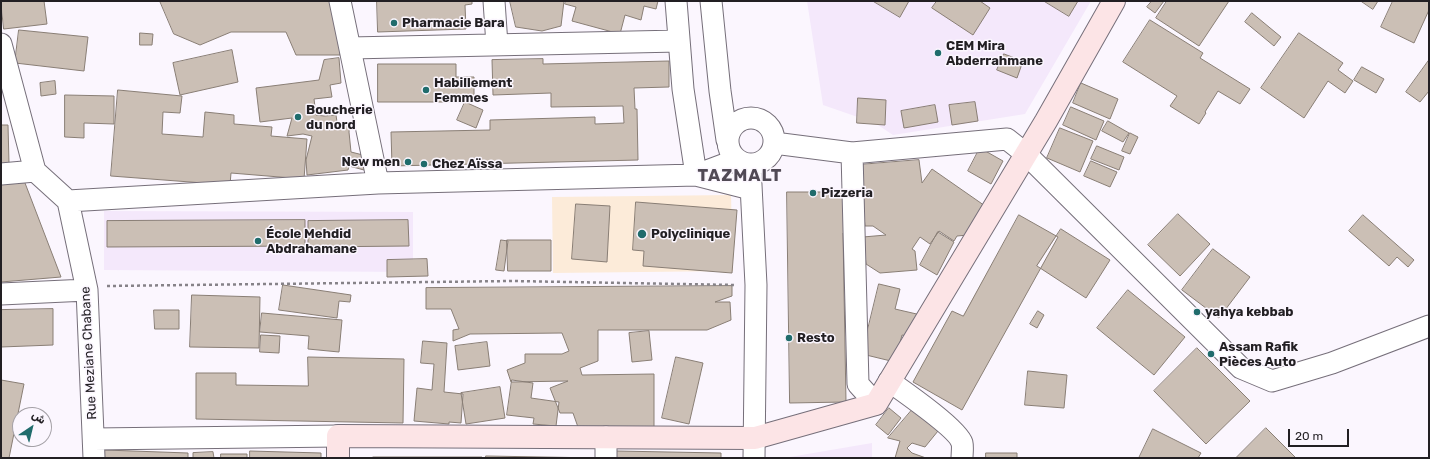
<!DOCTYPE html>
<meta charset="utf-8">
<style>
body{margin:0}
#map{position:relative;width:1430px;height:459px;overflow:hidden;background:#fbf6fe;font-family:Rubik,"Noto Naskh Arabic",sans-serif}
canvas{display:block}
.frame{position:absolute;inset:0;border:2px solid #221f23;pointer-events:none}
.north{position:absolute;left:12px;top:407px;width:40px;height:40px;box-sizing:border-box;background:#fbf6fe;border:1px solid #a4a0a6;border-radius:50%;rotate:35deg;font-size:11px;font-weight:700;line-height:16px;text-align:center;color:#221f23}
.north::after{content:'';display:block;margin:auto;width:14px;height:18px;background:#206c6c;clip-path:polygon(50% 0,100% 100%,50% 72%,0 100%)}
.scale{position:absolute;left:1288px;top:429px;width:61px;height:18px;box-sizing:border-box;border:2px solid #221f23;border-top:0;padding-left:5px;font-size:12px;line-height:14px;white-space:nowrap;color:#221f23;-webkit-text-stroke:3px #fbf6fe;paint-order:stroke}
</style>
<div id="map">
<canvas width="1430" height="459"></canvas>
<div class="frame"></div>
<div class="north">ش</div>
<div class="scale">20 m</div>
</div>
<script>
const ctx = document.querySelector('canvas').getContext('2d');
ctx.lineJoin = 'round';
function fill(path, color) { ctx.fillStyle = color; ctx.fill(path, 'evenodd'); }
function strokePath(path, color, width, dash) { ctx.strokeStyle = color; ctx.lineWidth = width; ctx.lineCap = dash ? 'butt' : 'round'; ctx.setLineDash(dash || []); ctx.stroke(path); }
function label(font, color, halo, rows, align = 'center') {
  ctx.font = font + ' Rubik,sans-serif'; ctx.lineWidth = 3; ctx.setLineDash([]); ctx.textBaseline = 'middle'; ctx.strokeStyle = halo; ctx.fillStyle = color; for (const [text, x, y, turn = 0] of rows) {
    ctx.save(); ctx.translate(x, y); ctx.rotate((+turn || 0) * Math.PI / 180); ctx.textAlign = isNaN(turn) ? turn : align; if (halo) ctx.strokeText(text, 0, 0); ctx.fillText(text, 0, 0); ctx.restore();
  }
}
fill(new Path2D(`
 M807,1H1091L1025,114L893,135L875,123L823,105Z
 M104,211L413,212V272L104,270Z
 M872,443V458H784Z`), '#f4e8fb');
fill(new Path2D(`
 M731,195L733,271L553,273L552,197Z`), '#fcebd9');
const building = new Path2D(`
 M1,1H44L47,24L4,29Z
 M160,1H340V55H296L286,32H231L200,45L174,34Z
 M377,1H472V4L465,5L466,29L378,32Z
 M510,1H564L561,26L542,31L516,27Z
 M566,1H658L656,9L644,6L641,20L625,15L620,34L572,21L576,7L565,4Z
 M873,1H909L900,17Z
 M937,1H980L990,8L973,35L932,8Z
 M1044,1H1078L1069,16Z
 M1152,1H1164L1155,13L1147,7Z
 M1167,1H1229L1199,46L1156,18Z
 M1361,1H1378L1373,9Z
 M1393,1H1429V10L1414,43L1381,27Z
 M1252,13L1281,37L1274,46L1245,22Z
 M1150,20L1203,53L1200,58L1250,89L1240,104L1218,91L1205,112L1206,113L1199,124L1170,106L1177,96L1123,62Z
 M19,30L88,37L84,71L15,63Z
 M140,33L153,34L152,45H140Z
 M1299,33L1343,63L1338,70L1353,81L1345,93L1328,81L1304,118L1261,88Z
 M232,50L238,82L180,95L173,63Z
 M1004,54L1023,61L1017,78L997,70Z
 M339,58L341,83L330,85L332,97L314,99L316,115L324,116L336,115L337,122L350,125L349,132L351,152L367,156L364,170L349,166L348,170L307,175L306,160L312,136L303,134L287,136L292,118L260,122L256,88L319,80L324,60Z
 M543,59V64L669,61V87L634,88L635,109H637L638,160L392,166L391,132L490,130V120L595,117V124L624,123L623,106L551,107V93L493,95L492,60Z
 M1429,60V91L1420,102L1406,92Z
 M378,64H456V77H474V102H378Z
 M1362,67L1384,79L1376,93L1354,80Z
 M55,81L56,94L41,96L40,83Z
 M1081,83L1118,99L1110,119L1073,103Z
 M118,90L182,96L180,113L163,112L162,134L203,137L205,112L234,115V124L272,127L271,136L307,139L304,179L231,173L230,185L111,176Z
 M65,95L114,96V124L84,123V138L65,137Z
 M858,98L886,100L885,125L857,123Z
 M465,102L483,110L476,128L457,120Z
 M975,102L978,121L952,125L949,105Z
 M935,105L938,122L904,128L901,111Z
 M1071,107L1104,121L1096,140L1063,125Z
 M1108,121L1129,133L1123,142L1102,131Z
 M1,125H8L9,163L1,164Z
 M1060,128L1093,141L1080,172L1047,158Z
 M1130,133L1138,137L1130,154L1122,151Z
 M1097,146L1124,157L1119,170L1091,159Z
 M980,148L1003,161L991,184L968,171Z
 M919,160L922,183L932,169L988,208L979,234L957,236L954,241L939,231L930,244L920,237L912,249L915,251L917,270L880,273L866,264L863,237L886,235L873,226H865L858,165Z
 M1091,161L1117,172L1110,187L1084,176Z
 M25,183L61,277L1,282V185Z
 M787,192H847L848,233H843L846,402L790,403Z
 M636,202L737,210L732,273L643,266L644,251L633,250Z
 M576,204L610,206L607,262L572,259Z
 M1178,214L1210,244L1180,276L1148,245Z
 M1019,215L1058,237L962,410L913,382L952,311L963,316Z
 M1363,215L1414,260L1408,267L1397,257L1389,266L1349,231Z
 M305,220V246L107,247V221Z
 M408,220L409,246L308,247V221Z
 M1061,229L1110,260L1086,298L1037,266Z
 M938,232L954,242L937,275L920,265Z
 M501,240L508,241L504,271L496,270Z
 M507,240H551V271H508Z
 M1213,249L1250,277L1219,318L1182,290Z
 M427,259L428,276L387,277V260Z
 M879,284L900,289L895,309L921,315L916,338L902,335L895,362L862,354Z
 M283,285L351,295L350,302L339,301L337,318L279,310Z
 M732,286V296L715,302H730L731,320L707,330H598V361L580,368L582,375L654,374V430H579L573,413H560L550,388L568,381L511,382L507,370L525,363V354H562L569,351L562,333L470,334L453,341V330L459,329L451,309H426V288Z
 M1128,290L1185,337L1154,375L1097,328Z
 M192,295L260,297L259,348L190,347Z
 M53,309V345L1,347V310Z
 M154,310H179V329H155Z
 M1038,311L1044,315L1037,328L1030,324Z
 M262,313L342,320L339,352L308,349L309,336L260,332Z
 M649,331L652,360L632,362L629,333Z
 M261,335L280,336L279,353L260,352Z
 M423,341L447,343L444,392L463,394L461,423L449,422V424L414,421L417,388L432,390L434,364L421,363Z
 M487,342L490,366L458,370L455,346Z
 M1197,348L1250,401L1206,444L1154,391Z
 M308,357L404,359L403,423L196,419V373H236V385L308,386Z
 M676,357L703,363L689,424L662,418Z
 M1028,371L1067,375L1064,408L1025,405Z
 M1,380L24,384L9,458H1Z
 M512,380L533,383L531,398L559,402L556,426L533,424L534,418L507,415Z
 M500,387L505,418L466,424L461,393Z
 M889,408L901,418L888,435L876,425Z
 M912,410L938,431L925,447L912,443L907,448L912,453L926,458H895L900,441L888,438Z
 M1266,428L1296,458H1236Z
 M1153,429L1201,453L1198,458H1139Z
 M105,450L188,453V458H105Z
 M250,451L321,453V458H250Z
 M616,451L721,453V458H616Z
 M213,452L214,458H193V453Z
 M986,453H1017V458H986Z
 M221,454H247V458H221Z
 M486,456L599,458H486Z
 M373,457H482L483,458H373Z`);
fill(building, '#cbbfb5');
strokePath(building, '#897e75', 1);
const minor = new Path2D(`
 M340,1L378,183
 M494,1L497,45
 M676,1L683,89L696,175L751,189
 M711,1L720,91L727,140
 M1,44L35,171L68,201L378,183L696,175L736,160
 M350,48L679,41
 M728 141a23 23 0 1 1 46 0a23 23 0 1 1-46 0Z
 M774,143L852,153L1007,139L1026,154L1241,368L1272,381L1332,363L1429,326
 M852,153L858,384L876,404
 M750,165L756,285L754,458
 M1,174L35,171
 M68,201L87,290L94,458
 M1,294L87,290
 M889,381C903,391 958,429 962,443C963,447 962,454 962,458
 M94,439L338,436
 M606,458V437`);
const secondary = new Path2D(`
 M338,458V436L755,438L876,404L1046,121L1114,1`);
strokePath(minor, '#766f7a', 23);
strokePath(secondary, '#766f7a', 24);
strokePath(new Path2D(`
 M107,286L512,281L736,285`), '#868288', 2.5, [3, 3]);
strokePath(minor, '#fff', 21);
strokePath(secondary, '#fce4e6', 22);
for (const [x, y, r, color] of [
 [394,23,4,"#206c6c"],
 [938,53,4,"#206c6c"],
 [426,90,4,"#206c6c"],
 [298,117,4,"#206c6c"],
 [408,162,4,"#206c6c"],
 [424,164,4,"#206c6c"],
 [813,193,4,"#206c6c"],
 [642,234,5,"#206c6c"],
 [258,241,4,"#206c6c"],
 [1197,312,4,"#206c6c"],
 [789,338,4,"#206c6c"],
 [1211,354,4,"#206c6c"]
]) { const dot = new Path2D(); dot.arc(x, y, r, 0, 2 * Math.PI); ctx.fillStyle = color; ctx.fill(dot); strokePath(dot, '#fbf6fe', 1.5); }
label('bold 13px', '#221f23', '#fbf6fe', [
 ["Pharmacie Bara",402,23],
 ["CEM Mira",946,46],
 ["Abderrahmane",946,61],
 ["Habillement",434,83],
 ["Femmes",434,98],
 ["Boucherie",306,110],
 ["du nord",306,125],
 ["New men",400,162,"right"],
 ["Chez Aïssa",432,164],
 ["Pizzeria",821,193],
 ["École Mehdid",266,234],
 ["Abdrahamane",266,249],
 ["Polyclinique",651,234],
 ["yahya kebbab",1205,312],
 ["Resto",797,338],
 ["Assam Rafik",1219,347],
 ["Pièces Auto",1219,362]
], 'left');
label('13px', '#221f23', '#fbf6fe', [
 ["Rue Meziane Chabane",89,353,-93]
]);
ctx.letterSpacing = '1px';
label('bold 17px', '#514a55', '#fbf6fe', [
 ["TAZMALT",740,176]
]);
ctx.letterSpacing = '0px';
</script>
